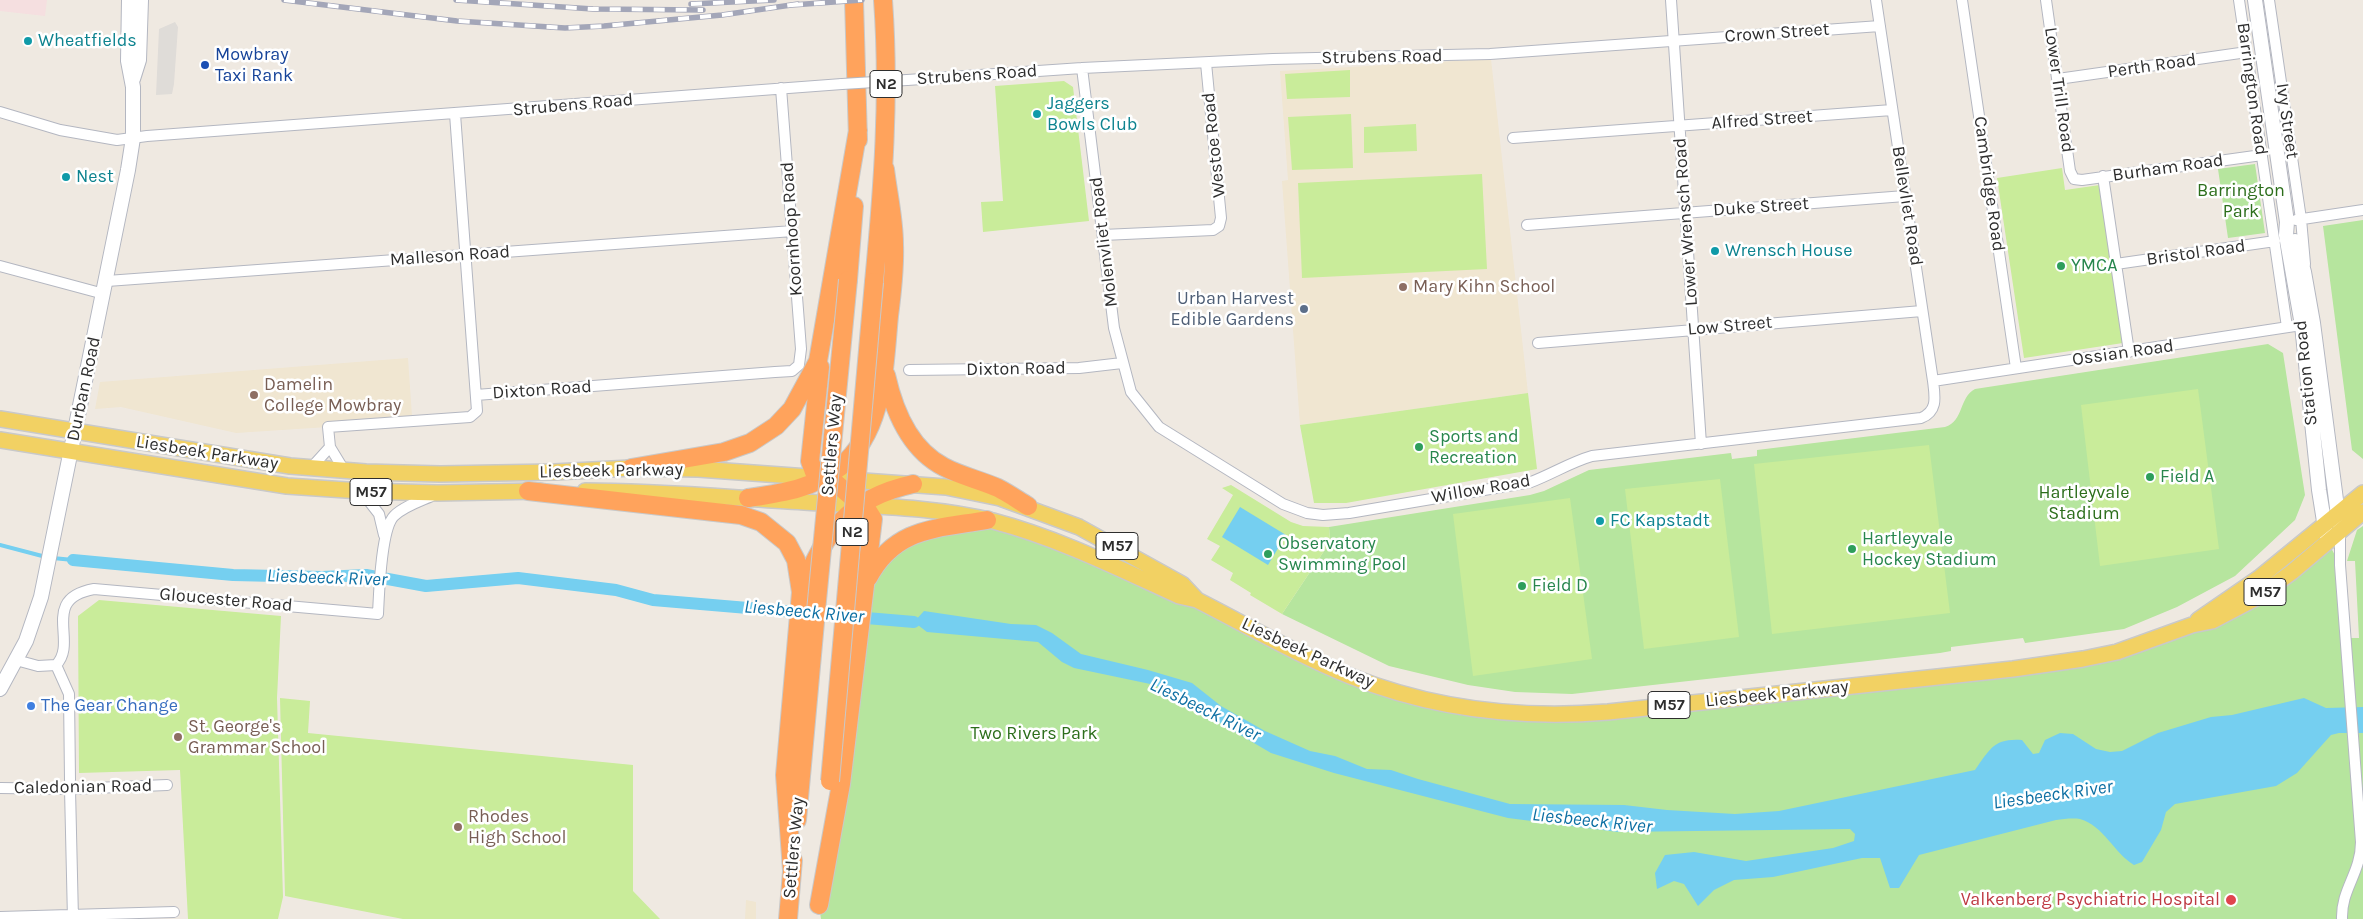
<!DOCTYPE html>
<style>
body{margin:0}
canvas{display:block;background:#efe9e1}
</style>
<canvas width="2363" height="919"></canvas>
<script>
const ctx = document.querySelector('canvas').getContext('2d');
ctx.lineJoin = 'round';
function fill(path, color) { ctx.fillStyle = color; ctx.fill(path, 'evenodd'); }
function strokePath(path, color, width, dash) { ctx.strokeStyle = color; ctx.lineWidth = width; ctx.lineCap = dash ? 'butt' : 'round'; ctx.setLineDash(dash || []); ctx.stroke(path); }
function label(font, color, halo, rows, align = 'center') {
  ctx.font = font + ' Karla,sans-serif'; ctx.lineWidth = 5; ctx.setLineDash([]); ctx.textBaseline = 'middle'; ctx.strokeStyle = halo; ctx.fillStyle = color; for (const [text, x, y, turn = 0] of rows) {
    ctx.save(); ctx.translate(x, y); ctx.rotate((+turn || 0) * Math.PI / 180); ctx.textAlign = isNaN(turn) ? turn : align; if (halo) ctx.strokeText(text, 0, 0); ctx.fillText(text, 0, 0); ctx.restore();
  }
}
fill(new Path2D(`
 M1491,59L1528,393L1300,425L1282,181L1288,180L1280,71Z
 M408,358L412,416L328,427L236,433L121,407L95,409L100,382Z
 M746,900L756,902V919H745Z`), '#f0e6d1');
fill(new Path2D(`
 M0,0H47L45,16L0,11Z`), '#f5dfe0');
fill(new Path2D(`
 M2255,164L2265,233L2228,238L2218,169Z
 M2363,220V459L2352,450L2323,226Z
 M2268,344L2283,353L2305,495L2295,520L2235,576L2177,607L2124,629L2025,643L2023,638L1951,647V651L1940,653L1572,694L1515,692L1468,685L1389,666L1282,614L1330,542L1329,527L1530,495L1544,491L1589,470L1731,453L1732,459L1757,456V450L1945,427C1964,421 1959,397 1975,389Z
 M987,520L1017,528L1351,676L1519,714L2083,659L2212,621L2328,542L2340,565L2346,638H2359L2355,561H2347L2357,530L2363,526V919H821L819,905L863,600L887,551Z`), '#b6e59e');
fill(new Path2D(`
 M1350,70V97L1287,99L1285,74Z
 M1064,81L1073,87L1089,221L983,232L981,202L1003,201L995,86Z
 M1351,114L1353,168L1292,170L1288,117Z
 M1416,124L1417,151L1364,153V127Z
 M2062,168L2065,190L2100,185L2123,343L2024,358L1997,178Z
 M1482,174L1487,269L1302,278L1298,183Z
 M2198,389L2219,549L2100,566L2081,405Z
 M1528,393L1537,469L1346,503H1314L1300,425Z
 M1929,445L1950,613L1772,634L1754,464Z
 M1720,479L1739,637L1644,649L1625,489Z
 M1231,485L1291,522L1303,526L1329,527L1330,542L1282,614L1250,595L1251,593L1230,580L1233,573L1211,560L1220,546L1207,539L1233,495L1222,488Z
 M1570,498L1592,659L1473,676L1453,514Z
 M99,600L281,616L277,698L283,897L278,919H188L180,770L79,773L78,616Z
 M280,698L310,701L308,733L633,765V891L660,919H403L285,896Z`), '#c9ec9a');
fill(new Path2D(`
 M175,22L178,27L174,84L172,94L156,95L159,29Z`), '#dfdcd8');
fill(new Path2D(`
 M1240,507L1286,535L1268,565L1222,537Z
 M924,611L1011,624L1036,625L1052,633L1081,654L1148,670L1192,683L1221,706L1265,731L1310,751L1335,756L1367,769L1391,770L1418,779L1510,804L1624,805L1667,810L1735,814L1779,811L1975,770C1990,749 1994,738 2022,740L2033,754L2039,753L2045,740L2060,733L2073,734L2096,749L2110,752L2122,751L2158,733L2211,717L2232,715L2304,698L2326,708L2363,707V733H2339L2331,735L2297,773L2276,786L2175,804L2166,812L2161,830L2142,862L2134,865C2114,853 2104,826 2080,819C2073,818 2063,819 2056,820L1919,855L1899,888H1890L1880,858H1862L1773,877L1734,880L1714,890L1698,906L1684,884L1674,881L1657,889L1655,873L1665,855L1694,852L1746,861L1833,848L1854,841L1855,834L1850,829L1618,832L1508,818L1334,773L1271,753L1155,685L1074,668L1062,662L1038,642L927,632L914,622Z`), '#75cff0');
strokePath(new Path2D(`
 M0,545L46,557
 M53,558L73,560`), '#75cff0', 4);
strokePath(new Path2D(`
 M73,560L233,575L322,577L366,575L426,586L518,578L616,590L653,600L914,622`), '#75cff0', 12);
const street = new Path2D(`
 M1671,0L1701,444
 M1962,0L2016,368
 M2046,0L2070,171L2074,179L2082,180L2262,155
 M2239,0L2287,327
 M2269,0L2301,219L2305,264
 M1082,68L1114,328L1131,392L1159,427L1283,504L1307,513L1323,515L1349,513L1531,482C1552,474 1571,462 1592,456L1921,418C1938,411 1935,397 1933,381L1876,0
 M2058,79L2247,52
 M907,80L1082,68L1273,59L1490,54L1880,26
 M0,112L60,130L117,140L147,136L842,84
 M1513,138L1892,110
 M2103,176L2129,352
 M2296,220L2363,210
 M1527,225L1905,196
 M1103,235L1213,230L1219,226L1221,218L1206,63
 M2116,264L2275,241
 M0,266L104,294
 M107,281L793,231
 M1538,343L1922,311
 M909,370L1079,368L1122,363
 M1933,381L2308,324
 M476,395L775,372L792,371L799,365L801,349L781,88
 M311,468L330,447
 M344,470L330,447L328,427L470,417L477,411L455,114
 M361,491L379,514L384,535
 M2340,532V565L2361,842C2361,873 2341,889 2342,919
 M16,660L38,666L56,665C79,642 39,599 94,589L378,614C379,594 381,529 394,516C404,506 421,501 434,495
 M56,665L69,694L70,780
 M0,788L70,789L167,785
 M70,789L73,919
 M0,917L174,912`);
const secondary = new Path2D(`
 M2255,0L2287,222L2286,235L2302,325L2319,490L2326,534
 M133,79L139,60L141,0
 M2295,241L2304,272L2313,323L2339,523
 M0,689L26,641L41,597L128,170L133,138V87L128,61L129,0`);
const primary = new Path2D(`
 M0,419L290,466L366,472L440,474L554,472L631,468L698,469L946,487L1000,498L1079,527L1182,584L1197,600
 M0,440L287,486L361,491L438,493L540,491
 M585,491C658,491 731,498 804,502C867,506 932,506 993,521C1058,538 1118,568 1179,596L1197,600C1248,626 1298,655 1350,676C1432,709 1520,719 1608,712L2013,669L2083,659L2117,652L2192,625L2212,621L2256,598L2292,572L2363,512
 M2198,620L2259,578L2363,493`);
const highway = new Path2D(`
 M854,0L858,140
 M848,280L854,206
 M874,282C883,188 890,95 883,0
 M820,367L810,461L814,472L829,484
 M886,375C894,411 909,449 944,467C961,476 980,480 998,488C1008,493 1018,500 1028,506
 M631,468L724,452L750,443L776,426L792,409L818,361L858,130
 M528,491L741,515L761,522L787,543L796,560L801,592L785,775L792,870
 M748,498C781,493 813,489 840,467C884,431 884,368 889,316C892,293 895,268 894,244C894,219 888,194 885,169
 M868,578C895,527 936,529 987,520
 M801,592C824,533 848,498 913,484
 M797,820L816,611
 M819,905L841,784L873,519L868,511L831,479
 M788,919L793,860`);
strokePath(street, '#b4b7c1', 12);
strokePath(secondary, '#b4b7c1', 16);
strokePath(primary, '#c9c9c9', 18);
strokePath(highway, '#c9c9c9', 20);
strokePath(street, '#fff', 10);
strokePath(secondary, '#fff', 14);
strokePath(primary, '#f2d163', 15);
strokePath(highway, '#ffa35c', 18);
const rail = new Path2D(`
 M284,0L457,21L565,28L604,26L722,15L798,4
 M456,0L593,9L703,10
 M691,4L774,0
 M792,5L862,0`);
strokePath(rail, '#a3a6b8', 5.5);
strokePath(rail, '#fff', 4, [11]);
const streetBridge = new Path2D(`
 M842,84L907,80`);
const highwayBridge = new Path2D(`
 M816,611L848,280
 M830,781L874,282`);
strokePath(streetBridge, '#b4b7c1', 12, []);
strokePath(highwayBridge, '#c9c9c9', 20, []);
strokePath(streetBridge, '#fff', 10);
strokePath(highwayBridge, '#ffa35c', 18);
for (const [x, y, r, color] of [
 [28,41,5,"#0f9aa8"],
 [205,65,5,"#1a4fb4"],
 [1037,114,5,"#0f9aa8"],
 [66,177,5,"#0f9aa8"],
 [1715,251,5,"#0f9aa8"],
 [2061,266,5,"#2e9e5b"],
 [1403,287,5,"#8d6e63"],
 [1304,309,5,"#5c6f8a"],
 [254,395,5,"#8d6e63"],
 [1419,447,5,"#2e9e5b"],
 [2150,477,5,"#2e9e5b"],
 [1600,521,5,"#0f9aa8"],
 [1852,549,5,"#2e9e5b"],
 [1268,554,5,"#2e9e5b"],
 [1522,586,5,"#2e9e5b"],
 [31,706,5,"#3f7fe0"],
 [178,737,5,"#8d6e63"],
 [458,827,5,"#8d6e63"],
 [2231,900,6,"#e0444e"]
]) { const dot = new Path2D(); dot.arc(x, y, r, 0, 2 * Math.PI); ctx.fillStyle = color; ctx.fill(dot); strokePath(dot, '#fff', 2); }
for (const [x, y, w] of [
 [886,84,32],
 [371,492,42],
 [852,532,32],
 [1117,546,42],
 [2265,592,42],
 [1669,705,42]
]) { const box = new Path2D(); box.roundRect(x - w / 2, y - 13.5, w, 27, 4); ctx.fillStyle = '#fff'; ctx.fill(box); strokePath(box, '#2e2e2e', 1); }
label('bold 16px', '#2e2e2e', null, [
 ["N2",886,84],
 ["M57",371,492],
 ["N2",852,532],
 ["M57",1117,546],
 ["M57",2265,592],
 ["M57",1669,705]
]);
label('18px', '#2e2e2e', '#fff', [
 ["Crown Street",1777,33,-4],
 ["Strubens Road",1382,57,-1],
 ["Perth Road",2152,66,-8],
 ["Strubens Road",977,75,-4],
 ["Barrington Road",2252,89,82],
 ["Lower Trill Road",2059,90,82],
 ["Strubens Road",573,105,-5],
 ["Alfred Street",1762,120,-4],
 ["Ivy Street",2287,121,82],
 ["Westoe Road",1214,145,-96],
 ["Burham Road",2168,168,-8],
 ["Cambridge Road",1989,184,82],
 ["Bellevliet Road",1907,206,81],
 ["Duke Street",1761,207,-4],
 ["Lower Wrensch Road",1686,222,-94],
 ["Koornhoop Road",792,229,-94],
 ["Molenvliet Road",1104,242,-97],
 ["Bristol Road",2196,253,-8],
 ["Malleson Road",450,256,-4],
 ["Low Street",1730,326,-5],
 ["Ossian Road",2123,353,-8],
 ["Dixton Road",1016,369,-1],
 ["Station Road",2306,373,-96],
 ["Durban Road",84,389,-78],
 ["Dixton Road",542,390,-4],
 ["Settlers Way",832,445,-85],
 ["Liesbeek Parkway",207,453,9],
 ["Liesbeek Parkway",611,471,-1],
 ["Willow Road",1481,489,-10],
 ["Gloucester Road",226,600,5],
 ["Liesbeek Parkway",1308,653,25],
 ["Liesbeek Parkway",1777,694,-6],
 ["Caledonian Road",83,787,-1],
 ["Settlers Way",794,848,-85]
]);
label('18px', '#0d838f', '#fff', [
 ["Wheatfields",38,41],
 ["Jaggers",1047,104],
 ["Bowls Club",1047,125],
 ["Nest",76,177],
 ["Wrensch House",1725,251],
 ["FC Kapstadt",1610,521]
], 'left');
label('18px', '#164399', '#fff', [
 ["Mowbray",215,55],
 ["Taxi Rank",215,76]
], 'left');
label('18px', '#2c6e1b', '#fff', [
 ["Barrington",2241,191],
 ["Park",2241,212],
 ["Hartleyvale",2084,493],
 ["Stadium",2084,514],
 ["Two Rivers Park",1034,734]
]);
label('18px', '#27864d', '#fff', [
 ["YMCA",2071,266],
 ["Sports and",1429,437],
 ["Recreation",1429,458],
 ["Field A",2160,477],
 ["Hartleyvale",1862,539],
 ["Hockey Stadium",1862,560],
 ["Observatory",1278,544],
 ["Swimming Pool",1278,565],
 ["Field D",1532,586]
], 'left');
label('18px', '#785e54', '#fff', [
 ["Mary Kihn School",1413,287],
 ["Damelin",264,385],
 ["College Mowbray",264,406],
 ["St. George's",188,727],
 ["Grammar School",188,748],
 ["Rhodes",468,817],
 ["High School",468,838]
], 'left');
label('18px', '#4e5e75', '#fff', [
 ["Urban Harvest",1294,299],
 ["Edible Gardens",1294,320]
], 'right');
label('18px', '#366cbe', '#fff', [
 ["The Gear Change",41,706]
], 'left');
label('18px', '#be3a42', '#fff', [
 ["Valkenberg Psychiatric Hospital",2220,900]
], 'right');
label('italic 19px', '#0d6fa3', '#fff', [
 ["Liesbeeck River",327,578,2],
 ["Liesbeeck River",804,612,5],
 ["Liesbeeck River",1205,710,26],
 ["Liesbeeck River",2053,795,-8],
 ["Liesbeeck River",1592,821,6]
]);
</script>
